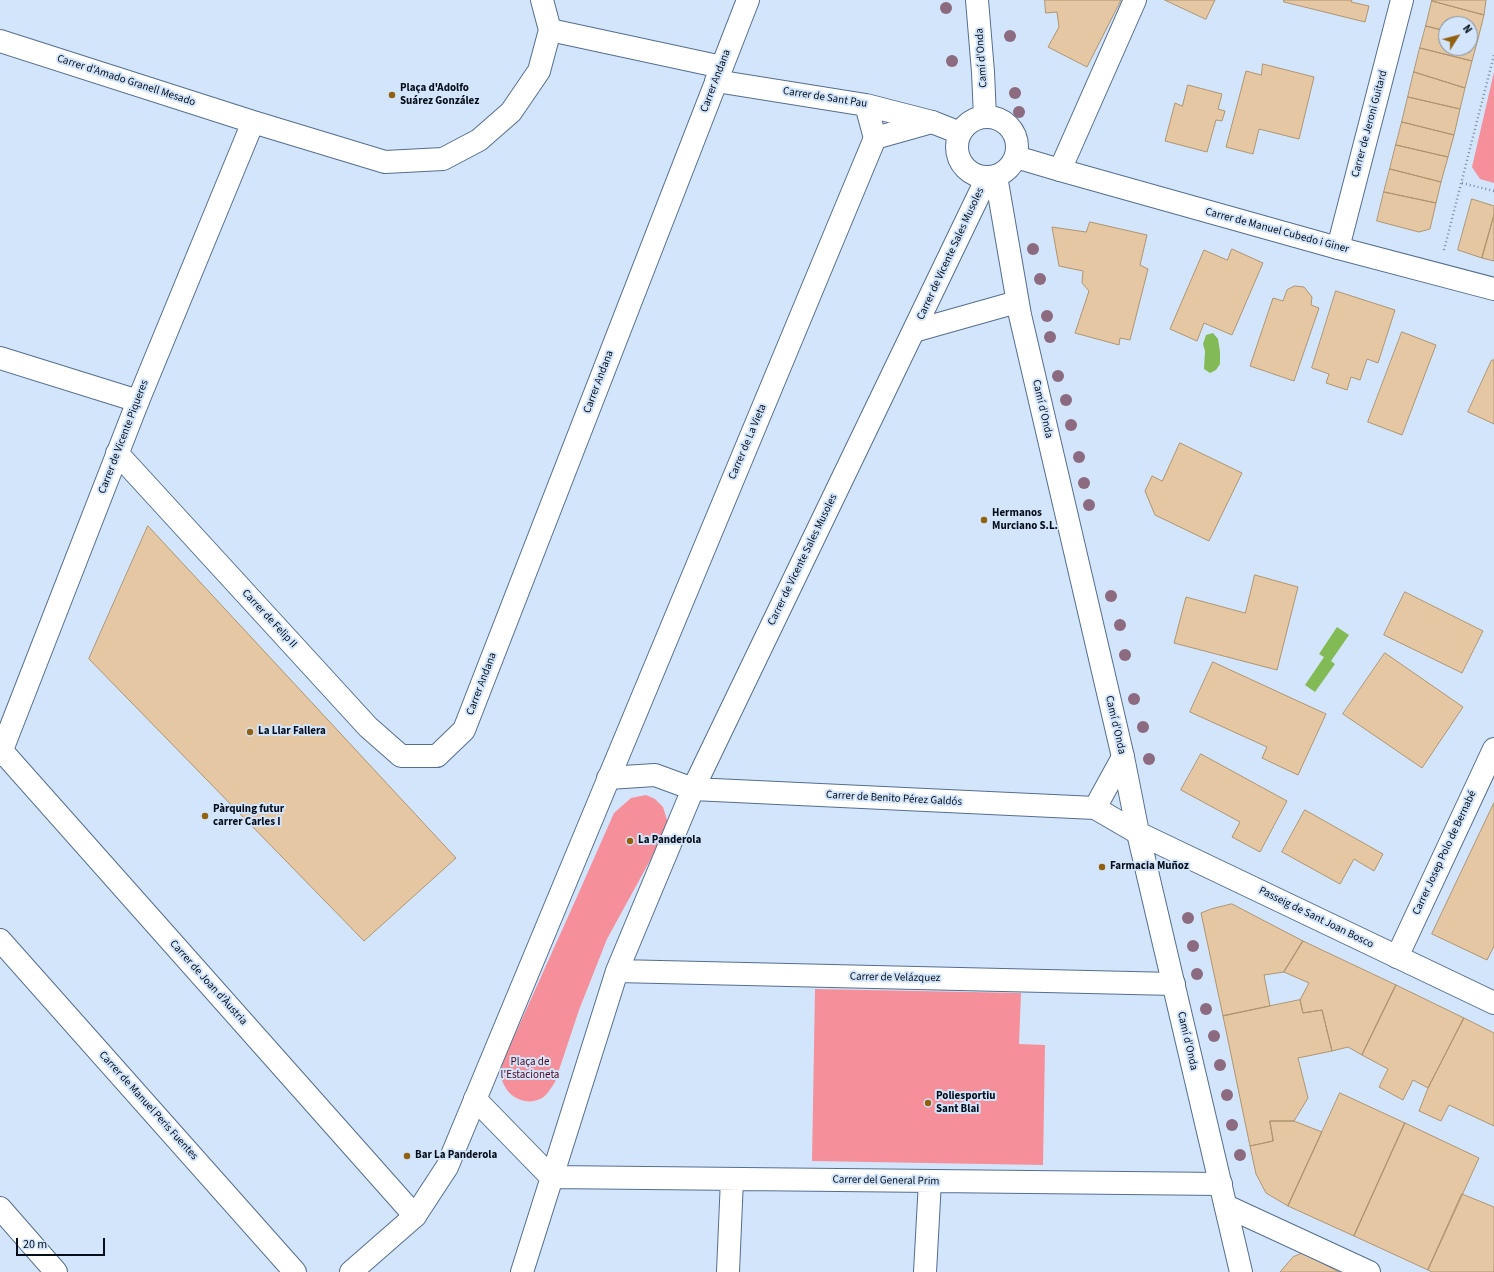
<!DOCTYPE html>
<meta charset="utf-8">
<style>
body{margin:0}
#map{position:relative;width:1494px;height:1272px;overflow:hidden;background:#d3e5fb;font-family:"Source Sans 3",sans-serif}
canvas{display:block}
.north{position:absolute;left:1438px;top:16px;width:40px;height:40px;box-sizing:border-box;background:#d3e5fb;border:1px solid #808fa1;border-radius:50%;rotate:54deg;font-size:11px;font-weight:700;line-height:16px;text-align:center;color:#040d19}
.north::after{content:'';display:block;margin:auto;width:14px;height:18px;background:#926110;clip-path:polygon(50% 0,100% 100%,50% 72%,0 100%)}
.scale{position:absolute;left:16px;top:1238px;width:89px;height:18px;box-sizing:border-box;border:2px solid #040d19;border-top:0;padding-left:5px;font-size:12px;line-height:14px;white-space:nowrap;color:#040d19;-webkit-text-stroke:3px #d3e5fb;paint-order:stroke}
</style>
<div id="map">
<canvas width="1494" height="1272"></canvas>
<div class="north">N</div>
<div class="scale">20 m</div>
</div>
<script>
const ctx = document.querySelector('canvas').getContext('2d');
ctx.lineJoin = 'round';
function fill(path, color) { ctx.fillStyle = color; ctx.fill(path, 'evenodd'); }
function strokePath(path, color, width, dash) { ctx.strokeStyle = color; ctx.lineWidth = width; ctx.lineCap = dash ? 'butt' : 'round'; ctx.setLineDash(dash || []); ctx.stroke(path); }
function label(font, color, halo, rows, align = 'center') {
  ctx.font = font + ' "Source Sans 3",sans-serif'; ctx.lineWidth = 4; ctx.setLineDash([]); ctx.textBaseline = 'middle'; ctx.strokeStyle = halo; ctx.fillStyle = color; for (const [text, x, y, turn = 0] of rows) {
    ctx.save(); ctx.translate(x, y); ctx.rotate((+turn || 0) * Math.PI / 180); ctx.textAlign = isNaN(turn) ? turn : align; if (halo) ctx.strokeText(text, 0, 0); ctx.fillText(text, 0, 0); ctx.restore();
  }
}
fill(new Path2D(`
 M1494,72V183L1480,179L1472,167Z
 M646,795L655,799L663,807L668,823L664,835L607,939L579,1010L555,1082C551,1088 548,1094 542,1098C523,1109 500,1092 501,1071C501,1068 503,1063 504,1059L576,899L614,813L631,798Z
 M815,989L1021,993L1019,1044L1045,1045L1043,1165L812,1161Z`), '#f58f9a');
fill(new Path2D(`
 M1213,333L1218,339L1220,352V364L1216,370L1210,373L1204,369L1205,351L1203,344L1206,335Z
 M1337,627L1349,635L1331,661L1335,664L1315,692L1305,685L1324,657L1319,654Z`), '#82bb55');
const building = new Path2D(`
 M1045,0H1121L1087,67L1048,47L1059,27L1057,12L1046,13Z
 M1165,0H1215L1206,19Z
 M1284,0H1352L1351,2L1369,6L1365,22L1284,2Z
 M1432,0H1486L1484,15L1432,1Z
 M1432,1L1484,15L1478,39L1470,37V24H1446V31L1426,26Z
 M1426,26L1446,31V48H1470V37L1478,39L1472,61L1420,48Z
 M1420,48L1472,61L1465,88L1414,72Z
 M1263,64L1314,77L1299,139L1259,129L1253,154L1226,147L1246,71L1261,75Z
 M1414,72L1465,88L1460,109L1408,97Z
 M1188,85L1222,94L1218,109L1225,111L1222,121L1216,120L1207,152L1165,141L1175,103L1182,106Z
 M1408,97L1460,109L1454,135L1402,122Z
 M1402,122L1454,135L1448,157L1396,145Z
 M1396,145L1448,157L1441,182L1390,169Z
 M1390,169L1441,182L1436,203L1384,192Z
 M1384,192L1436,203L1430,229L1419,232L1377,221Z
 M1472,199L1494,206V215L1482,258L1458,250Z
 M1494,215V261L1482,258Z
 M1090,222L1147,235L1140,265L1148,269L1130,340L1120,338L1119,345L1075,333L1089,291L1082,283L1083,271L1059,266L1052,227L1086,232Z
 M1232,249L1263,263L1232,335L1204,323L1197,341L1170,329L1204,250L1227,260Z
 M1295,286L1304,287L1312,297L1311,305L1319,308L1294,381L1250,366L1273,298L1283,301L1287,290Z
 M1336,291L1395,310L1378,363L1367,359L1360,380L1351,377L1347,390L1326,383L1329,374L1312,368Z
 M1402,332L1436,345L1402,435L1368,422Z
 M1492,360H1494V424L1468,412Z
 M1180,443L1242,473L1209,541L1155,515L1145,491L1152,476L1162,481Z
 M148,526L456,858L364,941L89,659Z
 M1255,575L1298,587L1277,670L1174,643L1186,597L1245,613Z
 M1405,592L1483,631L1462,673L1384,635Z
 M1385,653L1463,707L1422,768L1343,714Z
 M1213,662L1326,714L1298,775L1262,758L1267,747L1190,712Z
 M1201,754L1287,801L1260,852L1232,837L1240,822L1181,790Z
 M1494,803V946L1487,960L1432,934Z
 M1305,810L1383,854L1374,871L1354,859L1340,884L1282,852Z
 M1232,904L1303,941L1284,972L1264,975L1270,1006L1223,1016L1201,913L1211,909Z
 M1303,941L1396,985L1362,1055L1348,1047L1332,1051L1322,1010L1303,1013L1300,1000L1309,983L1284,972Z
 M1396,985L1464,1018L1428,1088L1413,1080L1403,1100L1379,1087L1388,1069L1362,1055Z
 M1300,1000L1303,1013L1322,1010L1332,1051L1298,1058L1308,1098L1294,1121H1270L1273,1141L1250,1146L1223,1016Z
 M1464,1018L1494,1033V1126L1449,1105L1441,1121L1419,1111L1428,1088Z
 M1340,1093L1405,1123L1354,1236L1288,1206Z
 M1270,1121H1294L1322,1132L1288,1206L1266,1193L1256,1174L1250,1146L1273,1141Z
 M1405,1123L1479,1158L1428,1270L1354,1236Z
 M1462,1194L1494,1207V1272H1432L1428,1270Z
 M1303,1253L1339,1272H1280L1293,1257Z`);
fill(building, '#e5c8a3');
strokePath(building, '#af9470', 1);
const pedestrian = new Path2D(`
 M0,358L138,401`);
const minor = new Path2D(`
 M550,30L722,67
 M0,41L253,122L385,162L443,159L479,140L511,112L539,71L550,30L542,0
 M716,81L866,105L932,122
 M866,105L875,138
 M1060,170L1135,0
 M1338,248L1402,0
 M914,331L1017,302
 M117,453L368,727L401,756H437L464,730L748,0
 M2,751L415,1216
 M0,755L138,401L253,122
 M608,778L655,775L693,789L1095,808L1138,833
 M1095,808L1123,757
 M0,940L295,1272
 M1397,957L1494,749
 M617,971L1174,984
 M475,1099L551,1177
 M551,1177L1221,1184
 M1226,1206L1369,1272
 M0,1208L56,1272
 M522,1272L617,971L693,789L987,178
 M728,1272L732,1179
 M925,1272L930,1181`);
const tertiary = new Path2D(`
 M977,0L983,72L985,117
 M957 147a30 30 0 1 1 60 0a30 30 0 1 1-60 0Z
 M1016,157L1060,170L1338,248L1494,289
 M996,176L1020,315L1123,757L1138,833L1241,1272
 M1138,833L1494,1003
 M351,1272L415,1216L447,1167L875,138L932,122L960,133`);
strokePath(pedestrian, '#546e8e', 24);
strokePath(minor, '#546e8e', 24);
strokePath(tertiary, '#546e8e', 24);
strokePath(new Path2D(`
 M1462,183L1494,191
 M1444,250L1494,55`), '#7f8e9f', 2.5, [1, 3]);
strokePath(pedestrian, '#fff', 22);
strokePath(minor, '#fff', 22);
strokePath(tertiary, '#fff', 22);
ctx.fillStyle = '#8c6a7f';
for (const [x, y] of [
 [946,8],
 [1010,36],
 [952,61],
 [1015,93],
 [1019,112],
 [1033,249],
 [1040,279],
 [1047,316],
 [1050,337],
 [1058,376],
 [1066,400],
 [1071,425],
 [1079,457],
 [1084,483],
 [1089,505],
 [1111,596],
 [1120,625],
 [1125,655],
 [1134,699],
 [1143,727],
 [1149,759],
 [1188,918],
 [1193,946],
 [1197,974],
 [1206,1009],
 [1214,1036],
 [1220,1065],
 [1227,1095],
 [1232,1125],
 [1240,1155]
]) { ctx.beginPath(); ctx.arc(x, y, 6, 0, 2 * Math.PI); ctx.fill(); }
for (const [x, y, r, color] of [
 [392,95,4,"#926110"],
 [984,520,4,"#926110"],
 [250,732,4,"#926110"],
 [205,816,4,"#926110"],
 [630,841,4,"#926110"],
 [1102,867,4,"#926110"],
 [928,1103,4,"#926110"],
 [407,1156,4,"#926110"]
]) { const dot = new Path2D(); dot.arc(x, y, r, 0, 2 * Math.PI); ctx.fillStyle = color; ctx.fill(dot); strokePath(dot, '#d3e5fb', 1.5); }
label('11px', '#040d19', '#d3e5fb', [
 ["Camí d'Onda",982,58,-94],
 ["Carrer d'Amado Granell Mesado",126,81,18],
 ["Carrer Andana",716,81,-69],
 ["Carrer de Sant Pau",825,98,9],
 ["Carrer de Jeroni Guitard",1370,124,-75],
 ["Carrer de Manuel Cubedo i Giner",1277,231,15],
 ["Carrer de Vicente Sales Musoles",951,254,-65],
 ["Carrer Andana",599,382,-69],
 ["Camí d'Onda",1042,409,77],
 ["Carrer de Vicente Piqueres",124,437,-69],
 ["Carrer de La Vieta",748,442,-67],
 ["Carrer de Vicente Sales Musoles",803,560,-64],
 ["Carrer de Felip II",269,619,47],
 ["Carrer Andana",482,684,-69],
 ["Camí d'Onda",1115,725,77],
 ["Carrer de Benito Pérez Galdós",894,799,3],
 ["Carrer Josep Polo de Bernabé",1445,853,-65],
 ["Passeig de Sant Joan Bosco",1316,918,26],
 ["Carrer de Velázquez",895,978,1],
 ["Carrer de Joan d'Àustria",208,983,48],
 ["Camí d'Onda",1187,1041,77],
 ["Carrer de Manuel Peris Fuentes",148,1106,48],
 ["Carrer del General Prim",886,1181,1]
]);
label('bold 11px', '#040d19', '#d3e5fb', [
 ["Plaça d'Adolfo",400,89],
 ["Suárez González",400,102],
 ["Hermanos",992,514],
 ["Murciano S.L.",992,527],
 ["La Llar Fallera",258,732],
 ["Pàrquing futur",213,810],
 ["carrer Carles I",213,823],
 ["La Panderola",638,841],
 ["Farmacia Muñoz",1110,867],
 ["Poliesportiu",936,1097],
 ["Sant Blai",936,1110],
 ["Bar La Panderola",415,1156]
], 'left');
label('11px', '#52051a', '#d3e5fb', [
 ["Plaça de",530,1063],
 ["l'Estacioneta",530,1076]
]);
</script>
